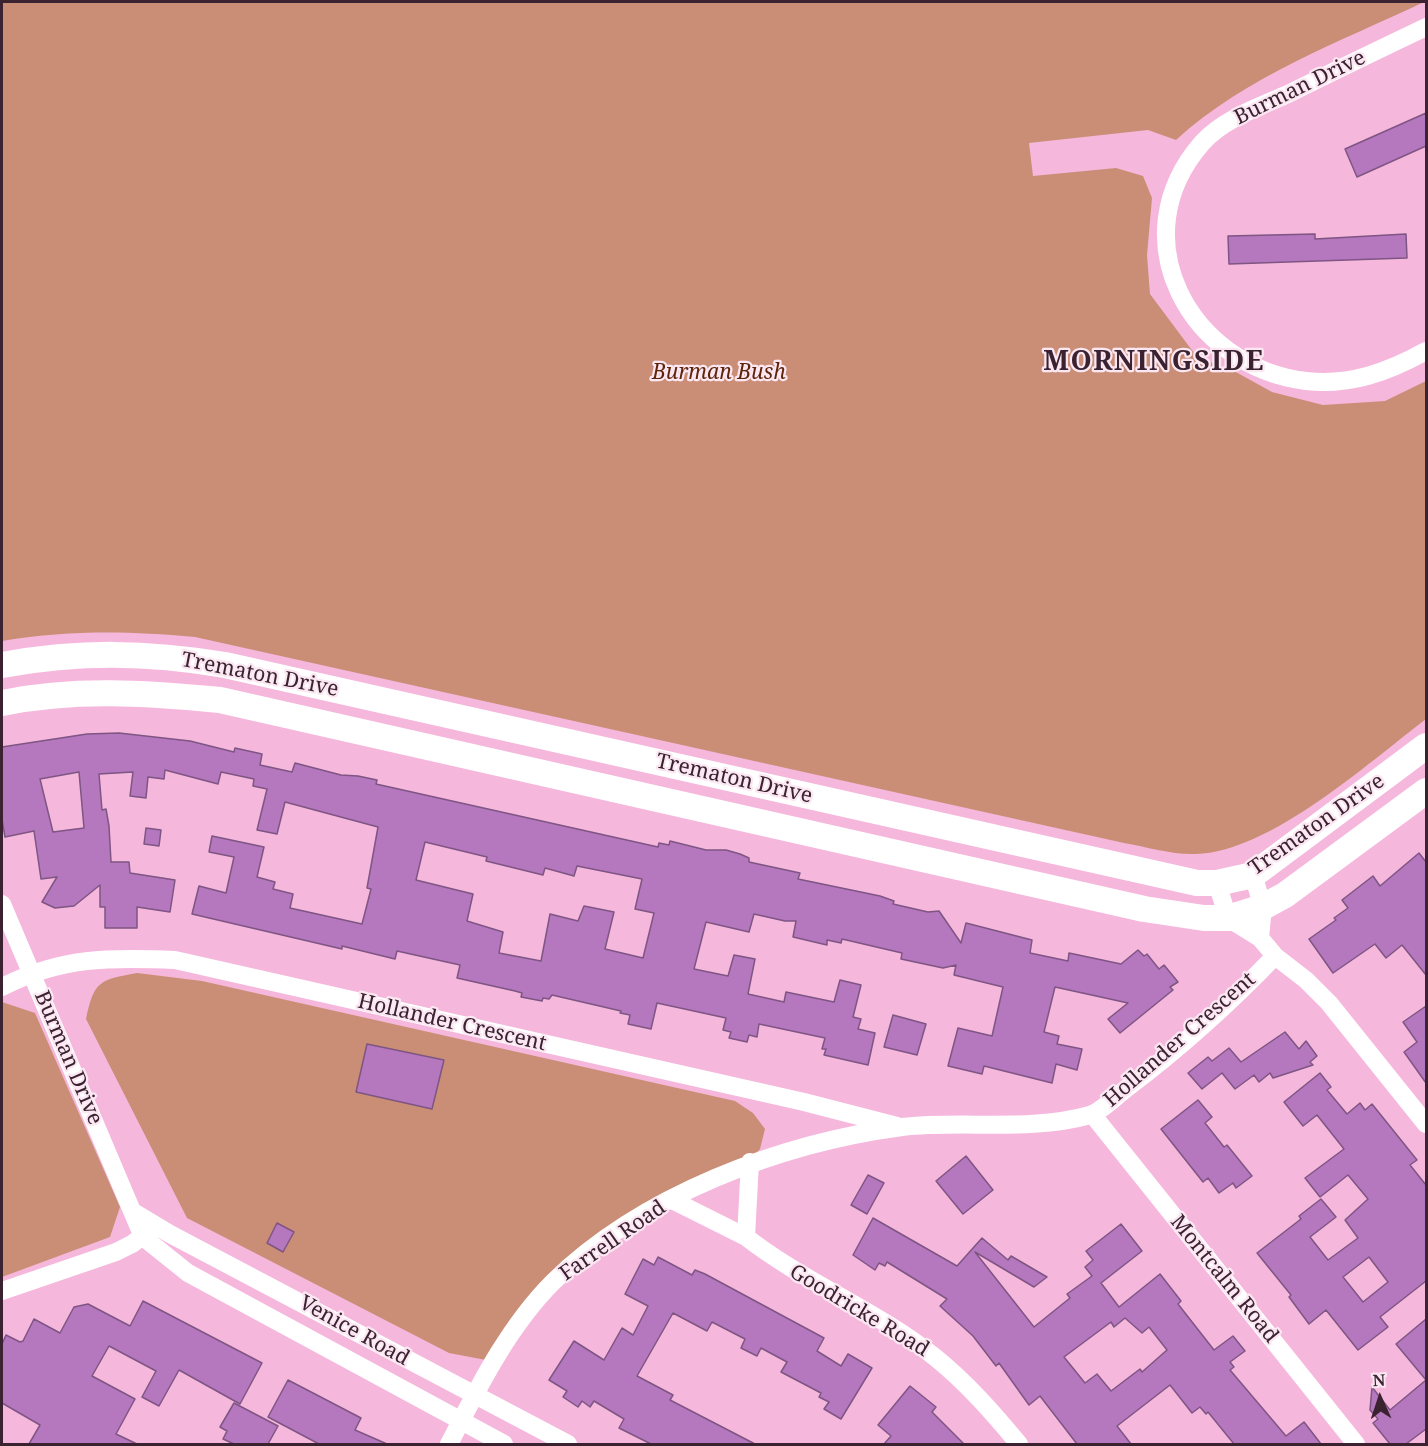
<!DOCTYPE html>
<style>
body{margin:0}
#map{position:relative;width:1428px;height:1446px;overflow:hidden;background:#f6b7dc;font-family:"Noto Serif",serif}
canvas{display:block}
.frame{position:absolute;inset:0;border:3px solid #3b2231;pointer-events:none}
.north{position:absolute;left:1350px;top:1368px;width:60px;height:60px;-webkit-text-stroke:4px #fbe7f2;paint-order:stroke;rotate:357deg;font-size:16px;font-weight:700;line-height:24px;text-align:center;color:#3b2231}
.north::after{content:'';display:block;margin:auto;width:21px;height:27px;background:#3b2231;clip-path:polygon(50% 0,100% 100%,50% 72%,0 100%)}
</style>
<div id="map">
<canvas width="1428" height="1446"></canvas>
<div class="frame"></div>
<div class="north">N</div>
</div>
<script>
const ctx = document.querySelector('canvas').getContext('2d');
ctx.lineJoin = 'round';
function fill(path, color) { ctx.fillStyle = color; ctx.fill(path, 'evenodd'); }
function strokePath(path, color, width, dash) { ctx.strokeStyle = color; ctx.lineWidth = width; ctx.lineCap = dash ? 'butt' : 'round'; ctx.setLineDash(dash || []); ctx.stroke(path); }
function label(font, color, halo, rows, align = 'center') {
  ctx.font = font + ' "Noto Serif",serif'; ctx.lineWidth = 4.5; ctx.setLineDash([]); ctx.textBaseline = 'middle'; ctx.strokeStyle = halo; ctx.fillStyle = color; for (const [text, x, y, turn = 0] of rows) {
    ctx.save(); ctx.translate(x, y); ctx.rotate((+turn || 0) * Math.PI / 180); ctx.textAlign = isNaN(turn) ? turn : align; if (halo) ctx.strokeText(text, 0, 0); ctx.fillText(text, 0, 0); ctx.restore();
  }
}
fill(new Path2D(`
 M2,2H1424C1340,42 1246,76 1176,140L1148,130L1029,143L1033,176L1116,168L1143,176L1152,198L1147,255L1150,294L1197,357L1234,371L1272,392L1323,405L1385,401L1426,381V719C1368,763 1270,852 1196,854C1173,855 1147,847 1124,843L195,637C126,631 71,630 2,641Z
 M137,973L202,981L735,1101L753,1113L765,1129L760,1149L740,1170L578,1260L486,1360L449,1353L187,1218L86,1019C94,981 99,980 137,973Z
 M2,1002L35,1013L120,1207L110,1237L2,1277Z`), '#ca8e76');
const building = new Path2D(`
 M1426,113V146L1357,177L1345,149Z
 M1315,234V239L1406,234L1407,258L1229,264L1228,236Z
 M119,733L190,741L234,752L235,748L262,754L260,765L292,772L295,763L341,775L358,776L377,780L376,784L658,847L659,843L669,845L670,841L706,850H726L740,854L749,858V862L800,873L798,879L880,896L894,901L893,904L928,912L939,911L961,943L966,923L1032,940L1030,953L1068,961L1069,953L1121,964L1138,950L1144,956L1147,954L1159,969L1164,965L1178,982L1170,987L1173,990L1120,1033L1108,1019L1128,1003L1055,987L1044,1032L1059,1036L1057,1044L1082,1049L1077,1070L1056,1064L1052,1083L984,1066L982,1074L948,1066L958,1028L992,1036L1003,987L954,975L956,965L943,968L901,959L902,953L842,939L841,943L827,940V945L793,937L796,921H785L754,914L749,932L706,922L694,969L728,976L734,955L755,959L748,994L784,1002L786,992L834,1002L840,980L861,985L853,1017L861,1019L858,1029L875,1033L868,1065L824,1055L826,1049H822L825,1038L759,1024L757,1037L749,1035L747,1042L729,1038L731,1032L723,1030L726,1018L657,1003L651,1029L628,1024L630,1015L620,1013L621,1011L552,995L549,999L543,998L542,1001L521,997L522,993L515,991L457,978L460,965L397,951L395,959L342,946V949L192,914L199,886L226,893L234,857L209,852L212,836L264,847L257,877L275,882L273,889L293,894L290,908L362,924L371,889L367,888L378,827L285,802L277,834L257,830L267,789L253,786L254,779L221,772L218,784L165,770L164,779L148,777L146,798L130,796L133,772L99,774L102,810L106,809L109,826L111,862H129L130,873L175,880L170,912L137,907V928H105V907H100V885L74,906L55,908L42,902L57,877L41,879L34,831L5,837L2,820V747L87,734ZM79,772L84,828L53,832L40,779ZM425,842L487,857L486,861L543,875L545,868L574,876L577,866L642,879L635,909L654,913L643,958L605,949L614,912L584,906L578,921L550,914L541,961L499,953L503,932L467,921L473,894L416,880Z
 M146,828L161,830L159,846L144,844Z
 M1419,853L1426,862V975L1402,945L1386,958L1375,944L1333,973L1309,939L1336,920L1334,918L1348,908L1342,900L1373,876L1380,886Z
 M1426,1006V1083L1404,1052L1417,1042L1403,1022Z
 M893,1015L926,1024L917,1055L884,1047Z
 M1285,1032L1299,1049L1306,1041L1317,1056L1310,1062L1313,1065L1273,1078L1270,1073L1259,1082L1254,1075L1235,1089L1222,1073L1202,1089L1188,1073L1208,1057L1212,1061L1229,1048L1241,1062Z
 M367,1044L444,1060L432,1109L356,1092Z
 M1320,1073L1331,1087L1327,1090L1347,1114L1360,1103L1365,1110L1372,1104L1417,1160L1410,1165L1426,1185V1281L1380,1317L1388,1327L1358,1350L1326,1310L1309,1324L1289,1297L1291,1295L1257,1253L1301,1219L1299,1216L1321,1199L1336,1217L1310,1237L1328,1260L1358,1238L1345,1220L1368,1199L1348,1175L1320,1197L1305,1178L1344,1149L1317,1115L1303,1126L1284,1102ZM1369,1257L1388,1282L1363,1302L1343,1277Z
 M1198,1100L1212,1117L1205,1123L1224,1147L1227,1145L1252,1176L1236,1188L1233,1183L1219,1193L1208,1178L1203,1182L1161,1129Z
 M966,1156L993,1190L963,1214L936,1181Z
 M868,1175L884,1183L867,1214L851,1205Z
 M873,1218L957,1266L982,1238L1008,1260L1011,1256L1047,1277L1034,1287L975,1252L1034,1327L1070,1298L1067,1294L1092,1276L1085,1267L1093,1260L1086,1251L1121,1224L1142,1251L1101,1283L1119,1307L1160,1274L1181,1301L1178,1304L1214,1350L1233,1336L1245,1351L1230,1362L1234,1367L1230,1370L1286,1436L1304,1422L1321,1444H1234L1208,1412L1206,1414L1200,1407L1192,1413L1170,1385L1117,1426L1131,1444H1077L1040,1396L1029,1405L999,1363L996,1366L973,1336L940,1306L947,1299L887,1262L885,1266L879,1263L875,1270L853,1255ZM1125,1318L1142,1333L1149,1327L1167,1350L1142,1372L1140,1369L1111,1391L1097,1374L1085,1383L1064,1357L1111,1322L1114,1327Z
 M277,1223L294,1232L283,1252L267,1243Z
 M658,1257L692,1275L695,1270L705,1274L824,1338L817,1351L841,1366L848,1354L872,1368L841,1419L824,1409L829,1402L819,1397L821,1393L781,1372L787,1362L761,1348L757,1356L741,1348L745,1339L712,1322L707,1331L673,1313L637,1376L673,1395L670,1400L755,1444H651L619,1428L624,1419L594,1401L590,1407L582,1401L578,1407L563,1397L567,1391L549,1380L574,1341L604,1360L622,1328L633,1335L648,1306L625,1294L643,1259L654,1265Z
 M143,1301L262,1363L240,1404L179,1370L159,1406L142,1397L156,1371L109,1346L92,1376L135,1399L116,1434L137,1444H29L40,1425L2,1403V1344L6,1335L20,1342L23,1341L34,1319L60,1333L74,1307L88,1304L130,1326Z
 M1426,1319V1380L1396,1344Z
 M288,1380L361,1418L355,1430L387,1444H319L268,1417Z
 M1426,1380V1429L1406,1444H1390L1373,1423L1378,1419L1370,1410L1372,1387L1390,1410Z
 M910,1386L936,1407L932,1412L964,1444H884L891,1436L878,1425Z
 M234,1403L278,1426L268,1444H234L223,1439L227,1431L220,1427Z`);
fill(building, '#b577be');
strokePath(building, '#7e5583', 1.5);
strokePath(new Path2D(`
 M1426,27C1380,49 1334,71 1288,94C1259,107 1223,119 1202,143C1119,238 1190,367 1306,381C1350,386 1388,372 1426,351
 M1253,875L1263,907L1260,938
 M1217,883L1228,918L1260,938L1275,956L1306,980L1329,1003L1426,1124
 M2,904L143,1237L188,1273L504,1444
 M2,987C61,957 110,957 175,960L804,1102L897,1126
 M1092,1114L1356,1444
 M750,1162L746,1237C805,1283 878,1311 936,1358C968,1384 993,1413 1019,1444
 M672,1200L746,1237
 M135,1213L170,1234L568,1444
 M2,1291L116,1252L132,1244L152,1229
 M449,1444C478,1388 508,1327 553,1282C642,1195 781,1143 902,1127C963,1120 1030,1132 1090,1115C1102,1111 1116,1096 1127,1088C1180,1048 1229,1004 1275,956`), '#fff', 18);
strokePath(new Path2D(`
 M2,665C80,651 147,652 225,665L1197,883H1217L1253,875L1426,746
 M2,703C75,688 146,693 220,700L1144,909L1204,918H1228L1263,907L1285,895L1426,791`), '#fff', 26);
label('21px', '#3b2231', '#fbe7f2', [
 ["Burman Drive",1300,88,-26],
 ["Trematon Drive",260,675,11],
 ["Trematon Drive",734,779,13],
 ["Trematon Drive",1317,825,-35],
 ["Hollander Crescent",452,1023,13],
 ["Hollander Crescent",1180,1040,-41],
 ["Burman Drive",68,1058,67],
 ["Farrell Road",613,1241,-35],
 ["Montcalm Road",1224,1279,51],
 ["Goodricke Road",859,1311,31],
 ["Venice Road",354,1331,29]
]);
label('italic 21px', '#5e250a', '#fbe7f2', [
 ["Burman Bush",719,373]
]);
ctx.letterSpacing = '1.5px';
label('bold 27px', '#3b2231', '#fbe7f2', [
 ["MORNINGSIDE",1154,362]
]);
ctx.letterSpacing = '0px';
</script>
